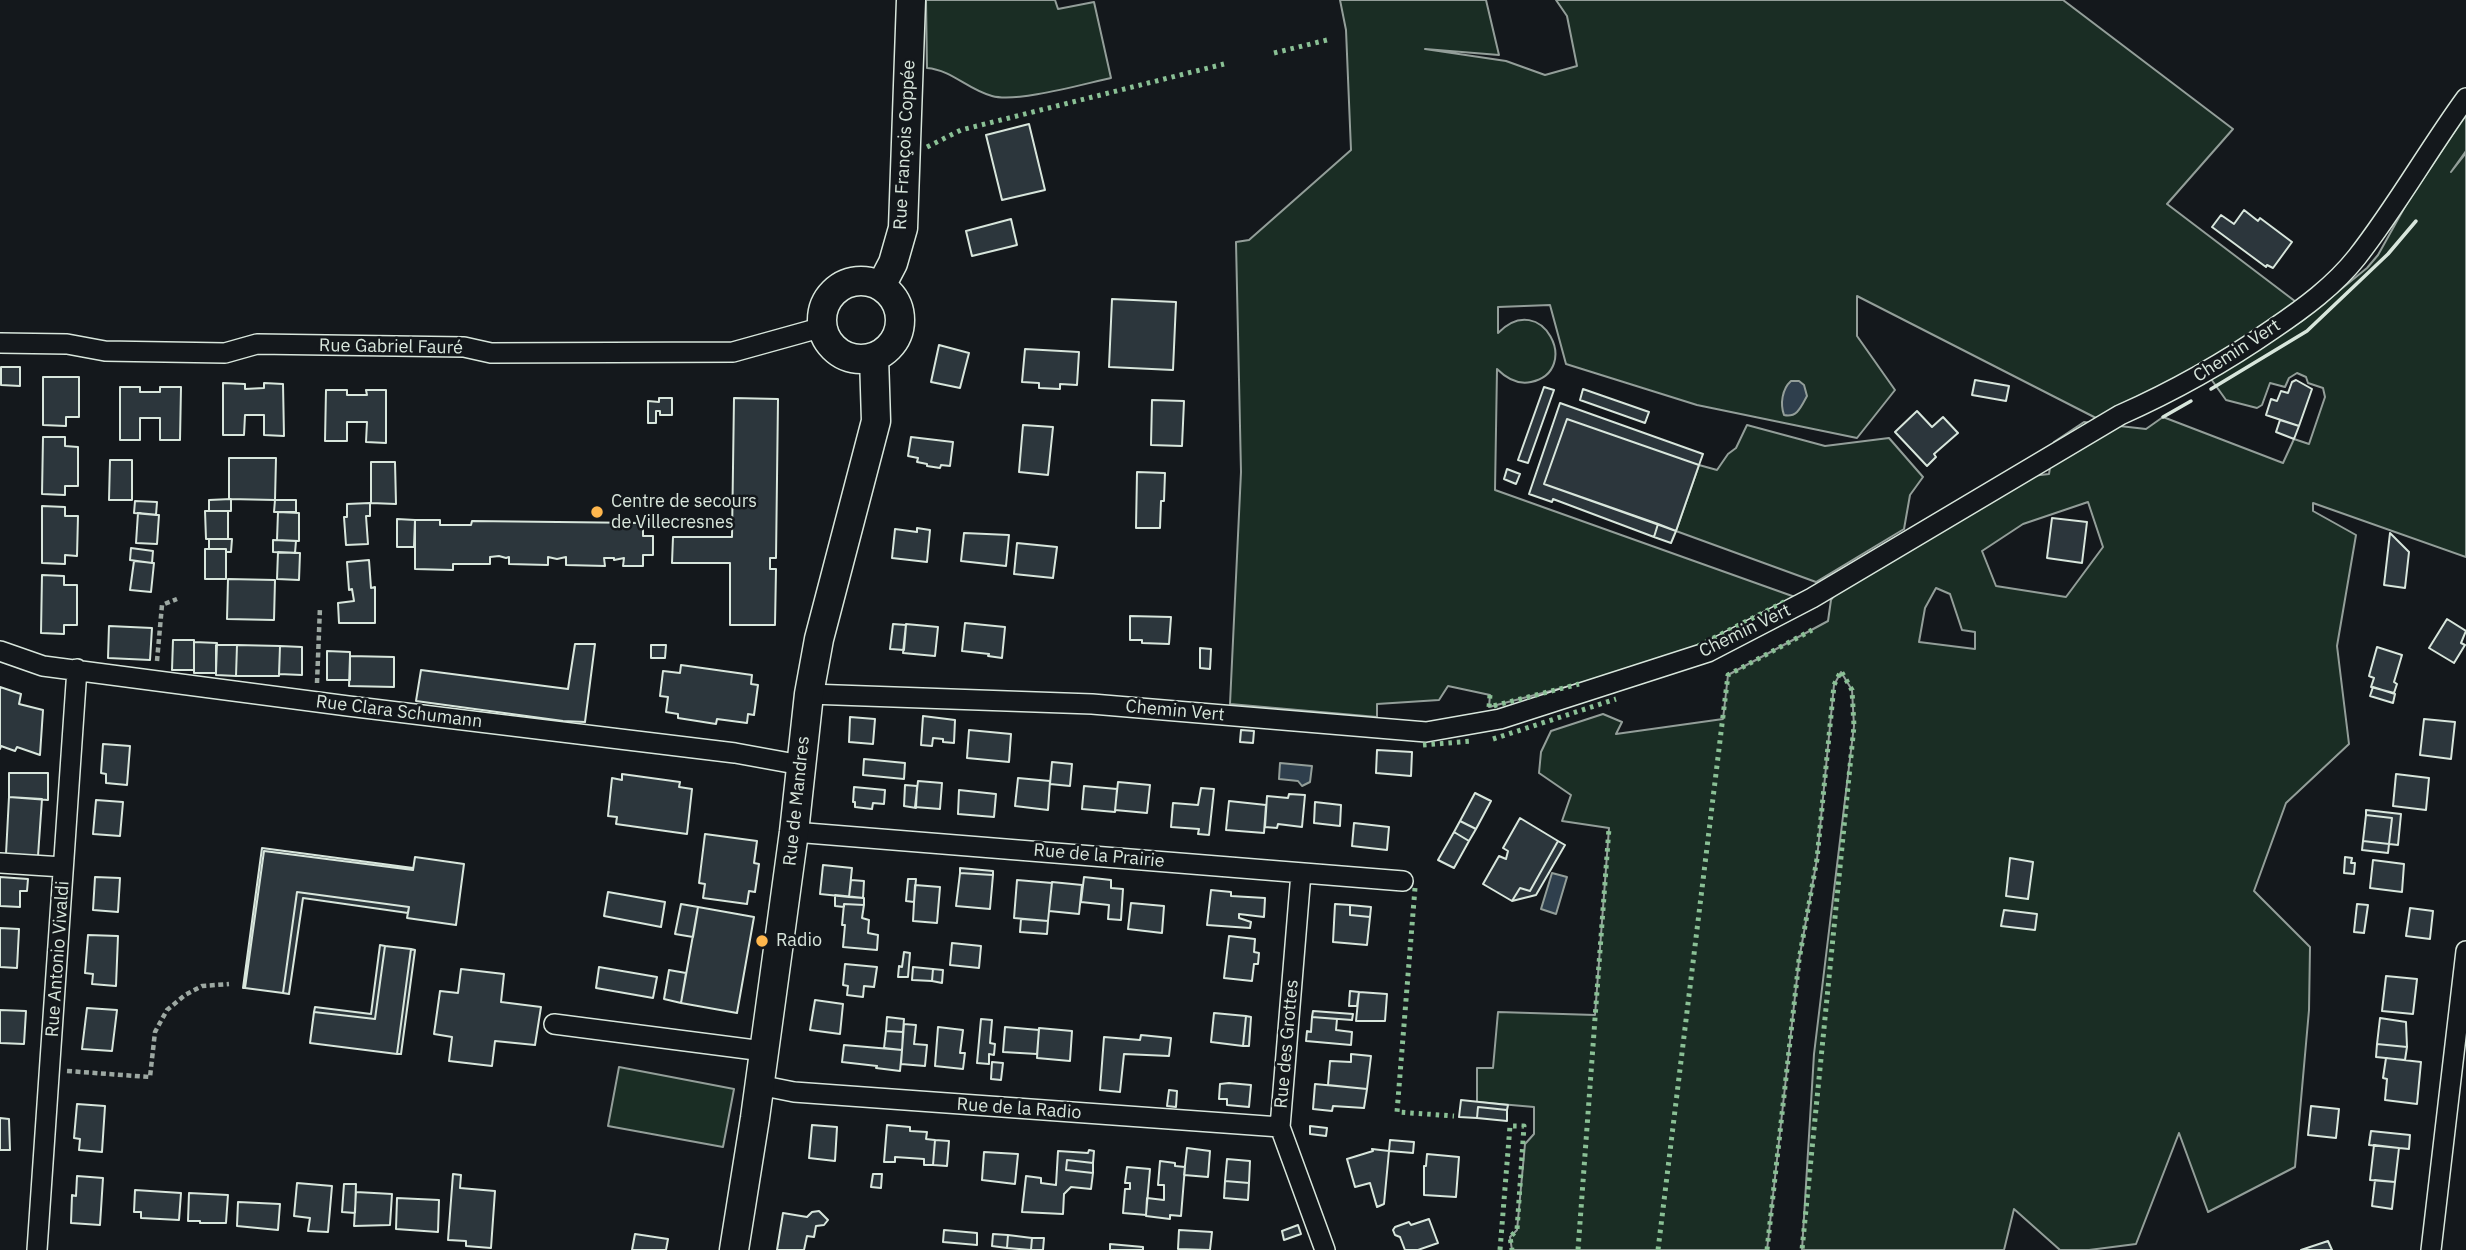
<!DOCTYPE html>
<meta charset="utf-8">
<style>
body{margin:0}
canvas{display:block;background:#14181c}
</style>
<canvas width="2466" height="1250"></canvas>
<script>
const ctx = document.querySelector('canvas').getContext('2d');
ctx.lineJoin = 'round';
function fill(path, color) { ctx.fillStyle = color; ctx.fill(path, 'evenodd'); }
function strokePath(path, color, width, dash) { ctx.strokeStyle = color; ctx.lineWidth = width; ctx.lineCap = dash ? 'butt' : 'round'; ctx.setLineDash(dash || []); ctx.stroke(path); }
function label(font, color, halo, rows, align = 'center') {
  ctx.font = font + ' "IBM Plex Sans",sans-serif'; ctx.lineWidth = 5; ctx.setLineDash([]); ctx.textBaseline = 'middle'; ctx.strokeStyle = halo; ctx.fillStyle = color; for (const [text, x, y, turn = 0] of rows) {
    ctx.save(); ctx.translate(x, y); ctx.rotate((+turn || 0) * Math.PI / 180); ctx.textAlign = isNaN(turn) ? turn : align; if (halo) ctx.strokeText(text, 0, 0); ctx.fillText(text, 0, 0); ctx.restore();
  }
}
const green = new Path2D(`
 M926,0H1055L1058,9L1094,2L1111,78C1083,84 1017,103 992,96C968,90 952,70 927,68Z
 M1340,0H1486L1499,55L1425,49L1506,61L1545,75L1577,66L1567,16L1556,0H2063L2233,129L2167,204L2300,305L2151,393L2096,418L1857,296V336L1895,390L1857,438L1697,405L1566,364L1550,305L1498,307V333C1542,288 1583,371 1531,382C1517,385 1506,378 1497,369L1495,490L1795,597L1697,647L1600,678L1489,707L1490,695L1448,686L1439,700L1377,704V717L1230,704L1241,472L1236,242L1249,240L1351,150L1346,30Z
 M2466,114V151L2451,172L2466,153V557L2313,503V511L2356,535L2337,646L2349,744L2286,803L2254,891L2310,947L2309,1010L2295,1167L2208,1212L2179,1133L2136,1244L2089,1250H2060L2014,1209L2004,1250H1802L1814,1054L1854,726L1852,690L1841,672L1834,685L1817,859L1799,960L1767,1250H1512L1510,1237L1517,1230L1525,1144L1534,1134V1107L1477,1102V1068H1493L1498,1012L1595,1015L1609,828L1562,821L1571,795L1539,773L1541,752L1551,731L1603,714L1622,722L1616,734L1723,719L1728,675L1828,621L1831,600L1859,564L1998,480L2049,474L2054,442L2084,422L2146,429L2163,417L2283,463L2294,439L2309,444L2325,397L2323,388L2308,383L2306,377L2297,373L2289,378L2285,387L2270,383L2262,405L2257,408L2226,400L2211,379L2302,321L2367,268L2378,255L2407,203ZM2088,502L2103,547L2066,597L1996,586L1982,551L2023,524ZM1936,588L1950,594L1962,630L1975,632V649L1919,642L1925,608Z
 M1747,425L1825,446L1889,438L1923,477L1910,495L1904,529L1816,582L1676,531L1699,465L1717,470L1728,454L1736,448Z
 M619,1067L734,1089L723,1147L608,1126Z`);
fill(green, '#1a2d24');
strokePath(green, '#939e99', 2);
const water = new Path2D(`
 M1791,381H1799L1804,385L1807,396C1801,407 1797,418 1784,415C1780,404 1782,389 1791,381Z
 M1280,763L1312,766L1310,782L1302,786L1298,781L1279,779Z
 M1552,873L1567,877L1556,914L1541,909Z`);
fill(water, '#2f3f4d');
strokePath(water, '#939e99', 2);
const building = new Path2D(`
 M1029,124L1045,190L1002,200L986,135Z
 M2244,210L2258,221L2260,218L2292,242L2273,268L2267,265L2266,267L2212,227L2221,215L2234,224Z
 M1011,219L1017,245L972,256L966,231Z
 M1112,299L1176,302L1173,370L1109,367Z
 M939,345L969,353L960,388L931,382Z
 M1025,349L1079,352L1077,385L1060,384V389L1039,388V383L1022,382Z
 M1,367H20V386L1,385Z
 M43,377H79V417H66V426L43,425Z
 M1975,380L2009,386L2006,401L1972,395Z
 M2296,380L2312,389L2299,426L2266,415L2271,399L2277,401L2281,391L2288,393L2292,382Z
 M223,383L245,384V389L264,388V383L283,384L284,436L264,435V415H245L244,435H223Z
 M120,387H140V392H160V387H181L180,440H160V418H140V440H120Z
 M1544,387L1554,390L1528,463L1518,460Z
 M1583,389L1649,412L1645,423L1580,400Z
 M326,390H347V395H367L366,390H386V443L366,442L367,422H347V441H325Z
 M659,398H672V415H660V411H656V423H648V401L659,402Z
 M734,398L778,399L776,558H770V569H776L775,625H730V563H672L673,537H732Z
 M1152,400L1184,401L1182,446L1151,445Z
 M1560,403L1703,454L1699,465L1567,419L1544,484L1658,524L1654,537L1553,499L1552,502L1529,494Z
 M1917,411L1932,427L1943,417L1958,433L1934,454L1936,457L1927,466L1895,432Z
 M1567,419L1699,465L1676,531L1544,484Z
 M2280,420L2299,426L2294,439L2276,432Z
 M1023,425L1053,427L1048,475L1019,472Z
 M43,437H65V446L78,447V486H65V495L42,494Z
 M911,437L953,442L950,466L941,465L940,468L927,466V464L917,462L918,458L908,456Z
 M229,458H276L275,500L229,499Z
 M110,460H132V500H109Z
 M371,462H395L396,504L371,503Z
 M1507,469L1520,474L1516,484L1504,479Z
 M1137,472L1165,473L1164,501H1161L1160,528H1136Z
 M231,499V511H209V500Z
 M275,500H296V512H274Z
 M135,501L157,502L156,515L134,513Z
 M370,503V516H366L368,544L346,545L344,517H347V504Z
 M42,506L65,507V516H78L77,556L65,555V564L42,563Z
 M205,511H228V539H206Z
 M278,512L299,513V541L277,540Z
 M138,513L159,515L157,544L136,543Z
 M2052,518L2087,522L2082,563L2047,558Z
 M397,519L415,520L414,547H397Z
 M415,520H440V525H471L472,521L643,523V536H653V555H643V566H623L624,558L614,560V558H604L605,566L566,565V557L557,559L548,557V565L509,564V557L506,558L499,556L490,557V564H453V570L415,569Z
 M1658,524L1676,531L1671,543L1654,537Z
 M917,528L930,530L927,562L892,558L895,529L917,532Z
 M964,533L1009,535L1006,566L961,561Z
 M2390,533L2409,552L2405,588L2384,585Z
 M209,539H232L231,552H226V549H209Z
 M273,540L296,541L295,553L273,552Z
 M1017,543L1057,547L1053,578L1014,574Z
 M131,548L153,551L152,563L130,560Z
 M205,549H226V579H205Z
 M278,552L300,553L299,580L277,579Z
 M369,560L371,588L375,587V623H339L338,603L354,601L352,589L349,590L347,562Z
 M134,561L154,563L151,592L130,590Z
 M42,575L64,576V585H77V625H64V634L41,633Z
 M228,579L275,580L274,620L227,619Z
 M1130,616L1171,617L1169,644L1142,643V640H1130Z
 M2447,619L2466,631L2461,643L2465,645L2454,663L2429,648Z
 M965,623L1005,627L1002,658L988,656L989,654L962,651Z
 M893,624L906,625L904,650L890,649Z
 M906,624L938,627L935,656L903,653Z
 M109,626L152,628L150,660L108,658Z
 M173,640H194V670H172Z
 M194,642L217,643L216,673H194Z
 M575,644H595L585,722L563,721L416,701L421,670L568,689Z
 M216,645H237L236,676L216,675Z
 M237,645L280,646L279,676H236Z
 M651,645H666L665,658H651Z
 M280,646L302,647V675L279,674Z
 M2377,647L2402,655L2394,682L2397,684L2394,693L2371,687L2374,678L2369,676Z
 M1200,648L1211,649L1210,669L1200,668Z
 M327,651L350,652V680H327Z
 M350,656L394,657V687L349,686Z
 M681,665L752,675L751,684L758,685L754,715L748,714L747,723L717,719L716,724L678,718V714L666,712L668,697L660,696L663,671L680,673Z
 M0,687L21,694L19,704L43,710L40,755L17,747L15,751L1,746L0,749Z
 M2373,687L2395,694L2393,703L2370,696Z
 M923,716L955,720L954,743L943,742V739L933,738L932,746L921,745Z
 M850,717L875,719L873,744L849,742Z
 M2424,719L2455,722L2451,759L2420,755Z
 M969,730L1011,734L1009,762L967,758Z
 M1241,730L1254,731L1253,743L1240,742Z
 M103,744L130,746L127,785L106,783V774L101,773Z
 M1377,750L1412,752L1411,776L1376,773Z
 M864,759L905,763L904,779L863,775Z
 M1052,762L1072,764L1070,786L1050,784Z
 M9,773H48V800L9,797Z
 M622,774L680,782L679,787L692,789L687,834L616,824L617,817L608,816L612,778L622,780Z
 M2396,774L2429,778L2426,810L2393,806Z
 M1018,778L1050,781L1048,810L1015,806Z
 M918,781L942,783L940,809L915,807Z
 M1118,782L1150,785L1147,813L1115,810Z
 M905,785L917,786L916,808L904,806Z
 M1084,786L1117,789L1115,812L1082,809Z
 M854,787L885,790L884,804L873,803L872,809L855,807V802H853Z
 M1201,788L1214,789L1209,835L1198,834L1199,829L1171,827L1173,803L1198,805Z
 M959,790L996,794L994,817L958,814Z
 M1475,793L1491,801L1476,829L1460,821Z
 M1289,794L1305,795L1302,827L1278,824L1277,828L1265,827L1267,796L1288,798Z
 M9,797L42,799L38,856L6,854Z
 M96,800L123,802L120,836L93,834Z
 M1229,801L1266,805L1264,833L1226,830Z
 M1315,802L1341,805L1340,826L1314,823Z
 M2366,810L2401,814L2398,845L2389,844L2392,818L2366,815Z
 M2366,815L2392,818L2389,844L2363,841Z
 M1520,818L1558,841L1530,891L1520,888L1512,901L1483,884L1499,856L1506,859L1508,851L1503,848Z
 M1460,821L1476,829L1469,841L1454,832Z
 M1354,823L1389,827L1387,850L1352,846Z
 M1454,832L1469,841L1454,868L1438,860Z
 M705,834L757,841L754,863L759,864L755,892L749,891L747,904L703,898L705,884L699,883Z
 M1558,841L1565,845L1536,895L1512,901L1520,888L1530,891Z
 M2363,841L2389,844L2388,853L2362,850Z
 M262,848L413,868V870L264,851L245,988H243Z
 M264,851L413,870L415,857L464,864L456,925L407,918L409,907L297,892L283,993L245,988Z
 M2345,857L2352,858L2351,863H2355L2354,874L2344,873Z
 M2010,858L2033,862L2028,899L2006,896Z
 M2373,860L2404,864L2402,892L2370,888Z
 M823,865L852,868L849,897L820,894Z
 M960,868L993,871V875L960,873Z
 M960,873L993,875L990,909L956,906Z
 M0,877L28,879L27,891H20V907L0,906Z
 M95,877L120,878L118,912L93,910Z
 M1084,877L1111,880V888L1123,889L1121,920L1108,919L1109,905L1081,902Z
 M908,879H916L914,902L906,901Z
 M851,880L864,881L863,898L849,897Z
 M1017,880L1052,883L1048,921L1014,918Z
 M1052,882L1082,885L1079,914L1049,911Z
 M915,885L940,887L937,923L913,921Z
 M1211,890L1231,892V896L1265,898L1264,917L1239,914V918L1251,922L1250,928L1207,925Z
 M297,892L409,907L408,913L303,898L289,994L283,993Z
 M608,892L665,902L661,927L604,916Z
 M835,895L864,898V905L844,904V907L835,906Z
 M1131,903L1164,906L1162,933L1128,929Z
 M681,904L698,907L693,937L675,934Z
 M844,904L864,905L862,918L869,920L868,933L878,935L877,950L843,947L845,925H842Z
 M1335,904L1350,905V915L1370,917L1367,945L1333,942Z
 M2357,904L2368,905L2364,933L2354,932Z
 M1350,905L1371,907L1370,917L1350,915Z
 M698,907L754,917L737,1013L681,1003Z
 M2410,908L2433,911L2430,939L2406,936Z
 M2004,910L2037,914L2035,930L2001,926Z
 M1021,919L1048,921L1047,934L1020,932Z
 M0,928L19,929L17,968L0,967Z
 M88,935L118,936L116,986L92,984L93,974L85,973Z
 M1229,936L1255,939L1254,952L1259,953L1258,964H1254L1252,981L1224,978Z
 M952,943L981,946L979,968L950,965Z
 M380,945L385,946L375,1019L314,1012L315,1007L371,1014Z
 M385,946L411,949L397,1054L310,1043L314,1012L375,1019Z
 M411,949L415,950L401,1054H397Z
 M904,952L910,953L908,977H898L899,966L902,967Z
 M845,964L877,967L874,987L864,986L863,997L847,995L848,986L843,985Z
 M599,967L657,977L653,998L596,988Z
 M913,967L933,969L932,981L912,980Z
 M461,969L504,974L501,1002L541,1007L535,1045L495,1041L492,1066L449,1061L452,1037L434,1034L440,991L458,993Z
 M933,969L943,970L942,983L932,981Z
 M669,970L686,973L681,1003L664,999Z
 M2386,976L2417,979L2413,1014L2382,1011Z
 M1350,991L1359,992L1357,1006H1349Z
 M1359,992L1387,994L1385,1021H1356Z
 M815,1000L843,1004L840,1034L810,1030Z
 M87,1008L117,1010L112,1051L82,1049Z
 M0,1010L26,1011L24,1044L0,1043Z
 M1313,1011L1353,1014L1352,1020L1312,1017Z
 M1214,1013L1246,1016L1243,1046L1211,1042Z
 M1246,1016L1251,1017L1249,1046H1243Z
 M887,1017L904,1019L903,1032L886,1031Z
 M1312,1017L1337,1019L1336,1030L1352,1032L1351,1045L1306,1041L1307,1031L1311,1032Z
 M2380,1018L2406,1022L2407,1047L2377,1044Z
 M981,1019L992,1020L990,1043L995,1044L994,1055L989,1054V1064L977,1063Z
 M904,1024L916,1025L914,1044L927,1045L925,1066L901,1064Z
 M938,1027L963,1030L960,1053H965L963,1069L935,1066Z
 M1005,1027L1039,1030L1037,1054L1003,1052Z
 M1039,1028L1072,1031L1070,1061L1037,1058Z
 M886,1031L903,1032L902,1050L884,1048Z
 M1141,1035L1171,1038L1169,1056L1124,1054L1120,1092L1100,1090L1104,1037L1140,1040Z
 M2377,1044L2407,1047L2405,1060L2376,1057Z
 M844,1045L902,1050L900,1071L876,1068L877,1066L842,1062Z
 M1351,1054L1371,1056L1367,1089L1328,1085L1330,1061L1351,1062Z
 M2386,1058L2421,1062L2417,1104L2385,1100L2387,1079L2383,1078Z
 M992,1062L1003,1063L1001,1080L991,1079Z
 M1229,1083L1251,1085L1249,1107L1227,1105V1099H1219L1220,1084Z
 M1315,1084L1367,1089L1364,1108L1333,1106L1332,1111L1313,1109Z
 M1169,1090L1177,1091L1176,1107L1167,1106Z
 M1461,1100L1508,1105L1507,1110L1478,1107L1477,1118L1459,1117Z
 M77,1104L105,1106L102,1152L79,1150L80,1139L74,1138Z
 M2311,1106L2339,1109L2336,1138L2308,1135Z
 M1478,1107L1507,1110V1121L1477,1118Z
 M0,1118L9,1119L10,1150H0Z
 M812,1125L837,1127L835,1161L809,1158Z
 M887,1125L910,1127V1131L927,1132L926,1139L935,1140L933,1165H924V1159L895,1157V1162H884Z
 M1310,1126L1327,1128L1326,1136L1310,1134Z
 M2371,1131L2410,1135L2409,1149L2369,1145Z
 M935,1140L949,1141L947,1166L933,1165Z
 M1390,1140L1414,1142L1413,1153L1389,1151Z
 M2374,1145L2399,1148L2395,1182L2370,1180Z
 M1187,1148L1210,1151L1208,1177L1184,1175Z
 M1372,1149L1389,1151L1384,1204L1377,1207L1370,1183L1355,1187L1347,1159L1373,1151Z
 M1089,1150L1094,1151L1093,1163L1067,1160L1066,1170L1093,1173L1091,1189L1071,1187L1064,1194L1063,1214L1022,1212L1026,1176L1041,1178V1183L1056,1185L1058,1151L1088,1153Z
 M984,1152L1018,1154L1015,1184L982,1180Z
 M1427,1154L1459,1157L1456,1197L1424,1195V1166H1426Z
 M1227,1159L1250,1161L1249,1183L1225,1181Z
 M1067,1160L1093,1163V1173L1066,1170Z
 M1160,1161L1175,1163V1166L1185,1167L1181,1216L1170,1215V1219L1146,1216L1147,1198L1164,1200V1185H1158Z
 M1127,1167L1150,1169L1146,1215L1123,1213L1125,1189H1130V1183H1125Z
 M453,1174L461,1175L460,1188L495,1191L491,1248L466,1246V1241L448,1240Z
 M873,1174H882L881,1188L871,1187Z
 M77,1176L103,1178L100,1225L71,1223L72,1195L76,1196Z
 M2375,1180L2395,1182L2392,1209L2372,1206Z
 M1225,1181L1249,1183L1248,1200L1224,1198Z
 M297,1183L332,1186L328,1232L308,1231L310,1218L294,1216Z
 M344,1184H356L355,1213L342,1212Z
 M135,1190L181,1193L179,1220L141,1218V1212H134Z
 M356,1192L392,1194L390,1225L354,1226Z
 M189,1193L228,1195L226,1223H200V1221H188Z
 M397,1198L439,1200L438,1232L396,1229Z
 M238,1202L280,1204L278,1230L237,1226Z
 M819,1211L828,1220L824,1225L816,1226L814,1237L807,1236L804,1250H777L783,1213L807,1217L812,1212Z
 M1429,1219L1438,1243L1418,1250H1405L1400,1237L1395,1235L1393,1230L1395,1227L1409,1222L1411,1225Z
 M1298,1225L1301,1234L1284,1240L1282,1231Z
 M944,1230L977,1233V1245L943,1242Z
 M1179,1230L1212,1232L1210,1250L1178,1249Z
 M635,1234L668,1239L666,1250H632Z
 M993,1234L1008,1235L1007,1248L992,1246Z
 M1008,1235L1032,1238L1031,1250L1007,1248Z
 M1032,1238H1044L1043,1250H1031Z
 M2328,1241L2332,1250H2301Z
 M1110,1244L1143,1247V1250H1110Z`);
fill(building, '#2c363c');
strokePath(building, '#d8e6dc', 2);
const street = new Path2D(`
 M0,343L67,344L105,351L225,353L257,344L464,347L491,353L733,352L823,327
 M0,651L43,666L348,706L735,753L801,765
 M809,694L1092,704L1426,732L1500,719L1708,652L1812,598L2120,415C2174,391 2224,363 2273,329C2304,308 2334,286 2357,257C2397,206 2428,150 2466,98
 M794,832L1403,881
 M0,863L63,867
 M1301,873L1280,1127L1325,1250
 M554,1024L763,1051
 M759,1085L794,1092L1280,1127
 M37,1250L77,669
 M2431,1250L2466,951`);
const secondary = new Path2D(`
 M822 320a39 39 0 1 1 78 0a39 39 0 1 1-78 0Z
 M881,286L893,263L903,228L911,0
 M734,1250L755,1118L794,832L809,694L819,639L876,421L874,357`);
strokePath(street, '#d8e6dc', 22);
strokePath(secondary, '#d8e6dc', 31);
strokePath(new Path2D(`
 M157,661L162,605L177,599
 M317,683L320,607
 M67,1071L150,1077L155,1032L167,1010L185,995L202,986L229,984`), '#9da8a2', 4.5, [5, 3.5]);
strokePath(street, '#14181c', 19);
strokePath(secondary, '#14181c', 28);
strokePath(new Path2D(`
 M1274,53L1331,39
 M927,147L961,130L1224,64
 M1698,646L1786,601
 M1490,695L1489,707L1579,684
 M1493,739L1616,699
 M1423,745L1473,741
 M1415,888L1397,1112L1454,1116
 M1500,1250L1510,1126H1524L1517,1230L1510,1237L1512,1250
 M1578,1250L1609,828
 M1658,1250L1728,675L1812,630
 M1767,1250L1799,960L1817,859L1834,685L1841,671L1852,690L1854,726L1802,1250`), '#8ac095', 5, [3.5, 5]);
strokePath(new Path2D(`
 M2211,389L2307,331L2388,254L2416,221
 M2163,417L2191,401`), '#d8e6dc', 3.5);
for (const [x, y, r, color] of [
 [597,512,7,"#ffb74d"],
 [762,941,7,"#ffb74d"]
]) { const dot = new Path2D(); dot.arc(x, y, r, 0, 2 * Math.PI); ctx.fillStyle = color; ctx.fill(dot); strokePath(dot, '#14181c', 2.5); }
label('18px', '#d8e6dc', '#14181c', [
 ["Rue François Coppée",905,145,-87],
 ["Rue Gabriel Fauré",391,347,1],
 ["Chemin Vert",2237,351,-33],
 ["Chemin Vert",1745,631,-26],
 ["Chemin Vert",1175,711,5],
 ["Rue Clara Schumann",399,712,7],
 ["Rue de Mandres",797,801,-84],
 ["Rue de la Prairie",1099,856,5],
 ["Rue Antonio Vivaldi",58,959,-86],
 ["Rue des Grottes",1287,1044,-85],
 ["Rue de la Radio",1019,1109,4]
]);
label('18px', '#d8e6dc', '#14181c', [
 ["Centre de secours",611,502],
 ["de Villecresnes",611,523],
 ["Radio",776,941]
], 'left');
</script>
